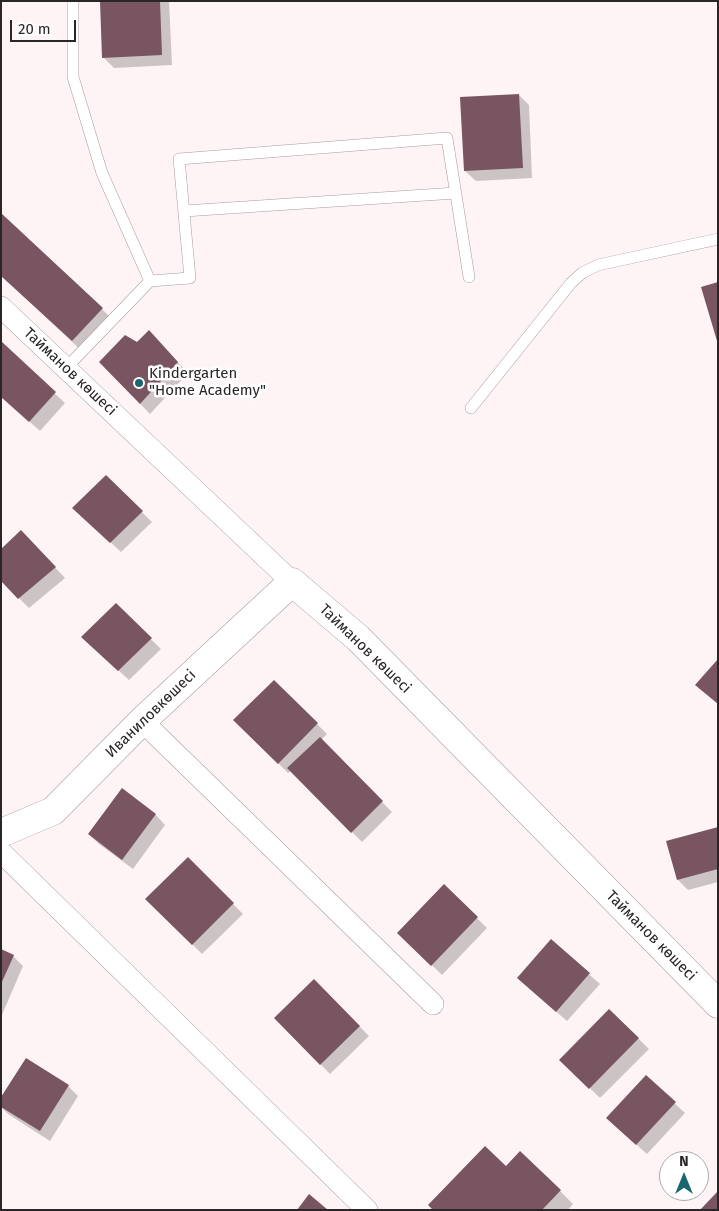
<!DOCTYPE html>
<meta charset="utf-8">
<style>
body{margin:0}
#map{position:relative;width:719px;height:1211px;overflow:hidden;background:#fef4f6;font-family:"Fira Sans",sans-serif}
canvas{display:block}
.frame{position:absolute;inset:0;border:2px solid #2a2526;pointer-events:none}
.north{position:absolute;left:659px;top:1151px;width:50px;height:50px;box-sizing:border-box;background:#fff;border:1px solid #aaa8a8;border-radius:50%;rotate:0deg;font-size:14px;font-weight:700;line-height:20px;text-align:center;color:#2a2526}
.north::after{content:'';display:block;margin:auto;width:18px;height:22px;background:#1a6670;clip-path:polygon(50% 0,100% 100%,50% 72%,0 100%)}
.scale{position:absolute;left:10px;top:20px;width:66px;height:22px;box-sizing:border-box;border:2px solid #2a2526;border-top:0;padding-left:6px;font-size:15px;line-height:18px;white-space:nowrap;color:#2a2526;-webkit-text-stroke:4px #fff;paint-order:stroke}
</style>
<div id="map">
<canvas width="719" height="1211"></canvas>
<div class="frame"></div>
<div class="north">N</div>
<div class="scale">20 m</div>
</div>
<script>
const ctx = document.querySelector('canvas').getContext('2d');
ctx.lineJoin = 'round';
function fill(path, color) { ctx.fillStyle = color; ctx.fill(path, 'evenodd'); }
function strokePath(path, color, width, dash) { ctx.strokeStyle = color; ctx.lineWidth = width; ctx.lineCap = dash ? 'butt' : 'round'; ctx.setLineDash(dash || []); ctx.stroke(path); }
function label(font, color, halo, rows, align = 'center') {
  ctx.font = font + ' "Fira Sans",sans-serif'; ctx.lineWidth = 5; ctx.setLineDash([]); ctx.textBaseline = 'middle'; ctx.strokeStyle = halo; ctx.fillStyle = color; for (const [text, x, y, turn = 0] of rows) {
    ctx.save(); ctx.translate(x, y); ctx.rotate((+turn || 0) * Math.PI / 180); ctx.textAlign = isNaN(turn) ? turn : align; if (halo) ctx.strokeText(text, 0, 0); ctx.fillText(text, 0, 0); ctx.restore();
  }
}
fill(new Path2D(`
 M101,1H169L172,65L114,68L104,58Z
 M519,95L529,105L532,178L476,181L465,171Z
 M1,275L102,309L115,322L85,354Z
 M159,342L188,373L150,414L100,362L137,344Z
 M1,343L65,403L40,431L1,396Z
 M106,477L152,522L121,552L84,518Z
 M31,542L65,578L29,608L19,598Z
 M116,605L161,649L129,680L93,647Z
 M274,681L327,734L321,740L392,812L362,842L291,771L288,773L235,720Z
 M155,814L165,825L133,869L99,844L89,834Z
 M718,828V882L688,890L678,880Z
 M188,859L243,914L202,954L147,899Z
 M444,886L487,928L442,975L399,933Z
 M551,941L600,984L567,1021L529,988Z
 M1,950L13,956L23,966L1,1017Z
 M314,980L369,1036L330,1074L276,1018Z
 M609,1010L649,1049L600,1098L561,1060Z
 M27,1060L68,1086L78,1096L50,1141L8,1114L1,1107Z
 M646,1077L685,1113L647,1154L618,1128Z
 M506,1168L560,1191L573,1204L568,1210H434Z`), '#0003');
fill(new Path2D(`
 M100,1H160L162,55L102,58Z
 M519,94L523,168L464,171L460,97Z
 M1,213L103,308L72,341L1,276Z
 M718,282V341H717L701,287Z
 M149,330L178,362L140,404L99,362L125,335L137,342Z
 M1,341L56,392L29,422L1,397Z
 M106,475L143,511L110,543L72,508Z
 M21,530L56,567L18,599L1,581V549Z
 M116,603L152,638L118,671L81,637Z
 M718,659V704L695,685Z
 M274,680L318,723L278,764L233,720Z
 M320,737L383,801L351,833L287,768Z
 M122,788L156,814L122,860L88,834Z
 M718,827V869L677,880L666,841Z
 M188,857L234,903L192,945L145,899Z
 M444,884L478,917L431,966L397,933Z
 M551,939L590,973L556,1012L517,978Z
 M1,949L14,955L1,984Z
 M314,979L360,1026L320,1065L274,1018Z
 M609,1009L639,1038L589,1089L559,1060Z
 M26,1058L69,1085L40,1131L1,1107V1097Z
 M646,1075L676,1102L636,1145L606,1118Z
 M485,1146L506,1166L520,1151L561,1190L542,1210H433L428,1205Z
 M718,1191V1210H700Z
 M309,1194L328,1210H297Z`), '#785561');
const service = new Path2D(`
 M73,1V77L102,173L150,281
 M184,211L456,193
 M66,368L150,281L190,278L179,159L447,138L469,277
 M471,408L571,283L582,273L598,265L718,239`);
const minor = new Path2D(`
 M1,307L292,582
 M142,721L433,1004
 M1,852L367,1210`);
const tertiary = new Path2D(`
 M1,833L53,811L142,721L292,582L358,638L718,1004`);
strokePath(service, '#a79c9f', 12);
strokePath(minor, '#a79c9f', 22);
strokePath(tertiary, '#a79c9f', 29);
strokePath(service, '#fff', 11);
strokePath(minor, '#fff', 21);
strokePath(tertiary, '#fff', 28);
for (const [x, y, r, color] of [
 [139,383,5,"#1a6670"]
]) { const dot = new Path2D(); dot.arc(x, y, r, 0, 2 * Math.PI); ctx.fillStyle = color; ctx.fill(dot); strokePath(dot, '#fff', 2); }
label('15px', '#2a2526', '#fff', [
 ["Тайманов көшесі",70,372,43],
 ["Тайманов көшесі",365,649,44],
 ["Иваниловкөшесі",151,714,-44],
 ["Тайманов көшесі",651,936,45]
]);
label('15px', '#2a2526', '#fff', [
 ["Kindergarten",149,374],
 ["\"Home Academy\"",149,391]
], 'left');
</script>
